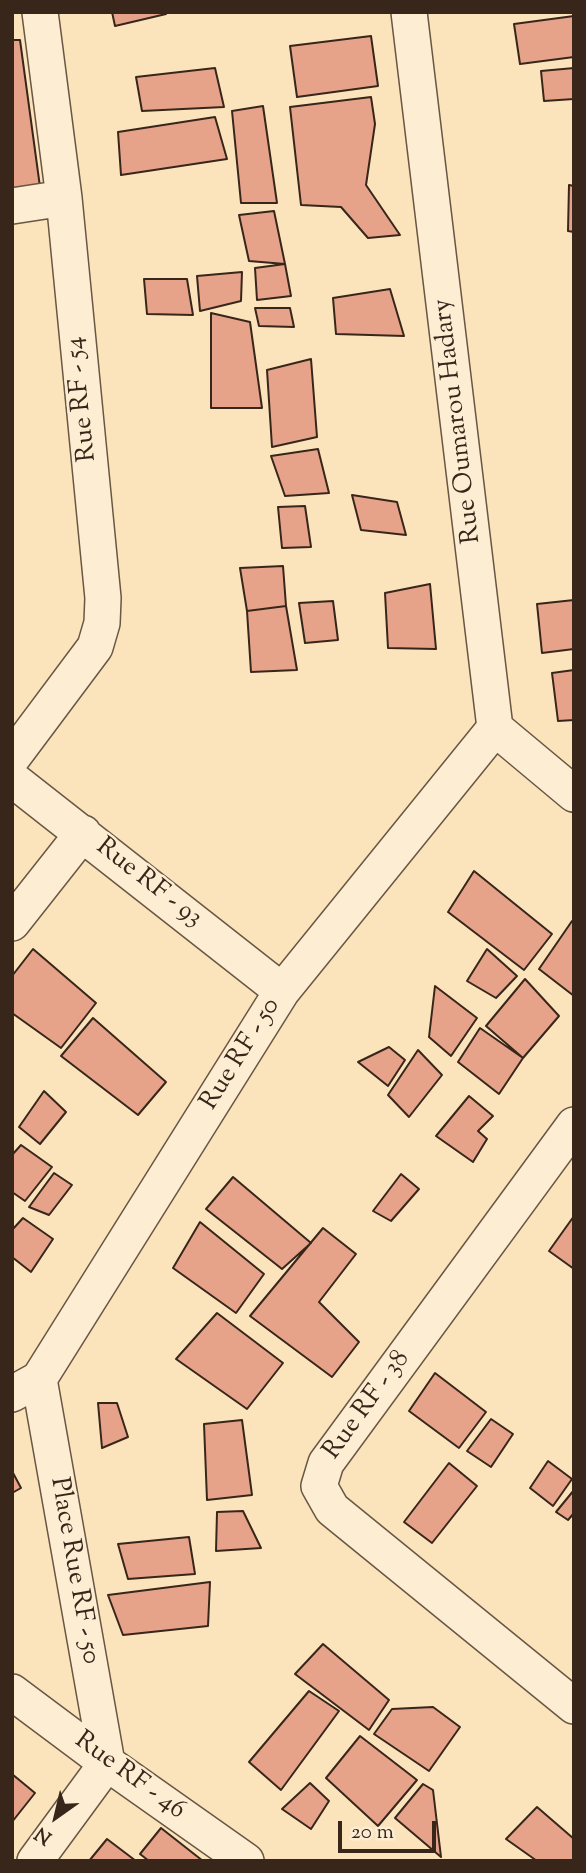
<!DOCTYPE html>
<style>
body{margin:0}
#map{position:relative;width:586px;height:1873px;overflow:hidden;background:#fbe4bc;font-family:"Sorts Mill Goudy",serif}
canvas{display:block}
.frame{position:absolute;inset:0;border:14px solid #38261b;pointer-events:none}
.north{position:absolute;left:21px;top:1782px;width:70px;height:70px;-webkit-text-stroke:5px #fcedd3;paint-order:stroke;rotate:214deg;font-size:19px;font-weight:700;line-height:28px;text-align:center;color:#38261b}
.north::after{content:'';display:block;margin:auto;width:24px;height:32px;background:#38261b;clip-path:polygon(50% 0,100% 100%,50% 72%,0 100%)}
.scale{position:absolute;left:338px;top:1821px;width:98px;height:32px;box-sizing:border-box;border:4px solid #38261b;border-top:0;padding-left:9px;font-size:21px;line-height:24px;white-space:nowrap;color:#38261b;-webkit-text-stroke:5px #fcedd3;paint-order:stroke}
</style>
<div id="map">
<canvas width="586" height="1873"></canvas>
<div class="frame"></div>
<div class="north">N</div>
<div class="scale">20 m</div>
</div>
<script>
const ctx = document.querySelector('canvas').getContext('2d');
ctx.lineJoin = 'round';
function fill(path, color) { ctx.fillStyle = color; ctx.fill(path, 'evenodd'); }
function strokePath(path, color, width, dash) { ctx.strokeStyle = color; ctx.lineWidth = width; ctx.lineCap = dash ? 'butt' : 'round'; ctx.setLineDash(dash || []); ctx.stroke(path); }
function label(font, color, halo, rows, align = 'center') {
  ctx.font = font + ' "Sorts Mill Goudy",serif'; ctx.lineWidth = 5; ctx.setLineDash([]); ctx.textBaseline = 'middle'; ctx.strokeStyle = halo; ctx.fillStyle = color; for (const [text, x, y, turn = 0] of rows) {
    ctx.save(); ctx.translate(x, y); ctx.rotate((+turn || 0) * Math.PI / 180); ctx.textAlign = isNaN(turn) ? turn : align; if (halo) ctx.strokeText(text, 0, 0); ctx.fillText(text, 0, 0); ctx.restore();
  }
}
const building = new Path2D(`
 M112,12H166V14L115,26Z
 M574,16V57L520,64L514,24Z
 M371,36L378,86L297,97L290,46Z
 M12,40H20L40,187L12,188Z
 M215,68L224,107L142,111L136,77Z
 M574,68V99L544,101L541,71Z
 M371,97L375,124L366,185L400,235L368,238L341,207L301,205L290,107Z
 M263,106L277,203H241L232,111Z
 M215,117L227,159L121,175L118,132Z
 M569,185L574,186V232L568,231Z
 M274,211L285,264L249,261L239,215Z
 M285,264L291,296L257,300L255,268Z
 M242,272L241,301L200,311L197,276Z
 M144,279H187L193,315L147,314Z
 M390,289L404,336L336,334L333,298Z
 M255,308H290L294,327L259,326Z
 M211,313L250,322L262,408H211Z
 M311,359L317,437L272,447L267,370Z
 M318,449L329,493L285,496L271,456Z
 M352,495L397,502L406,535L361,530Z
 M305,506L311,547L282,548L278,507Z
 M283,566L286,606L247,611L240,568Z
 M430,584L436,649L388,648L385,593Z
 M574,600V649L542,653L537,604Z
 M333,601L338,640L305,643L299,603Z
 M286,606L297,670L251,672L247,611Z
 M574,670V720L558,721L552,673Z
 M474,871L552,934L524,970L448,912Z
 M572,921L574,922V996L539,969Z
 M33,949L96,1003L61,1048L12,1013V976Z
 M487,949L517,976L496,998L467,981Z
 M525,979L559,1016L523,1058L486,1026Z
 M435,986L477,1018L451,1056L429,1037Z
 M93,1018L166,1082L138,1115L61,1056Z
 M480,1028L523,1058L499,1094L458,1062Z
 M389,1047L405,1060L388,1086L358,1062Z
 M418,1050L442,1075L409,1117L388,1095Z
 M44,1091L66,1112L40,1144L19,1127Z
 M469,1096L493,1116L478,1131L487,1139L473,1162L436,1136Z
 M21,1145L52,1167L25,1201L12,1192V1155Z
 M54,1173L72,1185L49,1215L29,1207Z
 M401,1174L419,1189L391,1221L373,1211Z
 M233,1177L311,1243L282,1269L206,1209Z
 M574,1216V1269L549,1251Z
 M23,1218L53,1239L31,1272L12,1257V1230Z
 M200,1222L264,1274L236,1313L173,1268Z
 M323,1228L356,1254L319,1302L359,1342L332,1377L250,1316Z
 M217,1313L283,1363L247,1409L176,1359Z
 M435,1373L486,1412L459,1448L409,1411Z
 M98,1403H117L128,1437L102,1448Z
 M491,1419L513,1434L491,1467L467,1451Z
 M242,1420L252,1495L207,1500L204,1424Z
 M548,1461L572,1479L553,1506L530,1488Z
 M449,1463L477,1486L432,1543L404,1522Z
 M12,1471L21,1488L12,1493Z
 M574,1490V1513L568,1520L556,1512Z
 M243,1511L261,1548L216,1551L217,1512Z
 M189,1537L195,1574L128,1579L118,1544Z
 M210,1582L208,1626L123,1635L108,1595Z
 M323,1644L389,1700L369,1730L295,1674Z
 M309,1691L339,1711L281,1790L249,1762Z
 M433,1707L460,1727L429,1771L374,1734L392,1709Z
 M360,1736L417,1780L378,1826L326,1778Z
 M12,1774L35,1793L12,1822Z
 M310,1783L329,1801L311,1829L282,1809Z
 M423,1784L433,1790L441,1857L395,1818Z
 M537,1807L574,1839L573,1861H537L506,1839Z
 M161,1828L203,1861H149L140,1854Z
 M107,1839L136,1861H89Z`);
fill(building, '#e7a38a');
strokePath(building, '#38261b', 2);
const street = new Path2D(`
 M409,12L495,728L574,794
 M12,206L64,198
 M12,758L95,647L102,623L103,598L64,198L40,12
 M12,779L282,991
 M12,923L83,833
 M574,1125L326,1463L319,1486L332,1509L574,1706
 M12,1394L39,1379L282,991L495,728
 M12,1692L107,1763L246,1861
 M35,1861L107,1763L39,1379`);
strokePath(street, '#695643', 38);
strokePath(street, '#fcedd3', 35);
label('26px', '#38261b', '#fcedd3', [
 ["Rue RF - 54",83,399,-96],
 ["Rue Oumarou Hadary",459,421,-97],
 ["Rue RF - 93",148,884,38],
 ["Rue RF - 50",242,1055,-58],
 ["Rue RF - 38",368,1406,-54],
 ["Place Rue RF - 50",73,1571,80],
 ["Rue RF - 46",129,1777,36]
]);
</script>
